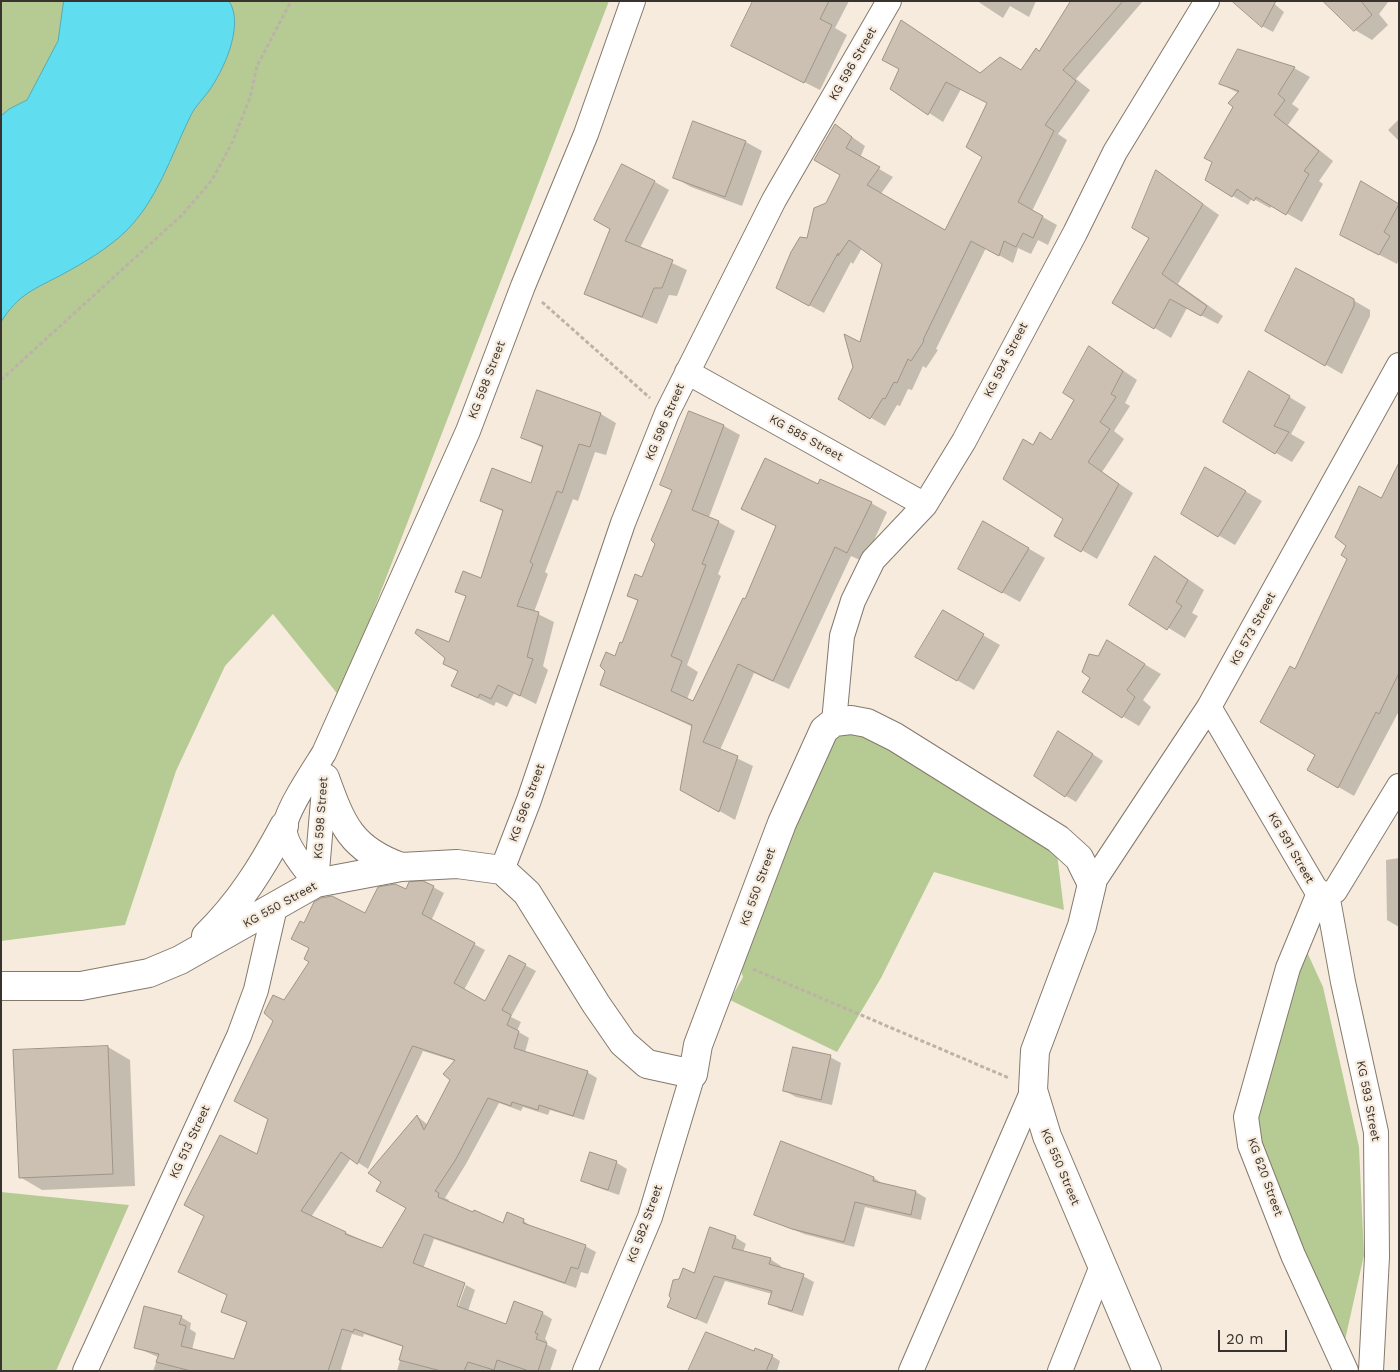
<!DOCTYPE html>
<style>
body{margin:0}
#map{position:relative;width:1400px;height:1372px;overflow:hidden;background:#f7ebdd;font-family:"Work Sans",sans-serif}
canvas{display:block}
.frame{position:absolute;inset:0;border:2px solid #38332e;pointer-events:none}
.scale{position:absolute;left:1218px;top:1330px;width:69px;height:22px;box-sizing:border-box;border:2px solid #38332e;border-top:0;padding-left:6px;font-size:15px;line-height:18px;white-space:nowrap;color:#38332e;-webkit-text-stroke:4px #f7ebdd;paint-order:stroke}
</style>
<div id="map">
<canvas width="1400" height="1372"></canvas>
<div class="frame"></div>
<div class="scale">20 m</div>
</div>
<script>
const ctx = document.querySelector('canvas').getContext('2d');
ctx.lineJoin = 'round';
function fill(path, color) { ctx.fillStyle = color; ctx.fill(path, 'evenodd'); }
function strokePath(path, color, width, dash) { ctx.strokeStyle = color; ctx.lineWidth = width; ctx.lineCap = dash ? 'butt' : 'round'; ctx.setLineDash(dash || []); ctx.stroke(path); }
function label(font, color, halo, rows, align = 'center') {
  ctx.font = font + ' "Work Sans",sans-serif'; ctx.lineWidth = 4.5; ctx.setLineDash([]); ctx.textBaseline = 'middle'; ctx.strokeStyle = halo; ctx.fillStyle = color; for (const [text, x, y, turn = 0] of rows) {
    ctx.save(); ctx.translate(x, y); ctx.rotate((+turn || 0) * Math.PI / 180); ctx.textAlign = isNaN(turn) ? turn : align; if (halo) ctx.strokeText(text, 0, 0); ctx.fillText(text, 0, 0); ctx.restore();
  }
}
fill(new Path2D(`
 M1,1H609L340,697L273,614L225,666L176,771L125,925L1,941Z
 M858,712L1055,838L1064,910L934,872L881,978L837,1052L730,1000L743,977L730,939L821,722Z
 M1302,941L1323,987L1359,1147L1364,1255L1341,1358L1244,1113Z
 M1,1192L129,1205L56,1371H1Z`), '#b6cb94');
const water = new Path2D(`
 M64,1H229C245,25 223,72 208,92C202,100 194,108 190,117C171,156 157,201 125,232C107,249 85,262 63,274C35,289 18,294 1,322V116L9,109L27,100L58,41Z`);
fill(water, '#60def0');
strokePath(water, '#54abb6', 1);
fill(new Path2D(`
 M754,1H849L835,28L847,35L820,90L732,46Z
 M977,1H1036L1029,17L1010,6L1003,18Z
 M1072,1H1143L1076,79L1090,90L1058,134L1067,140L1032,211L1057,225L1048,245L1038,240L1031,254L1018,248L1013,263L986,248L936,349L938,350L926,368L923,366L912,390L908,389L900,406L897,405L885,426L839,399L854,367L884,264L862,248L853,264L851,262L824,313L792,296L808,240L841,175L835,125L865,146L860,158L893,177L880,195L945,232L984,156L989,103L961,89L943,122L892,89L981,74L1022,72L1040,52Z
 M1271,1L1284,12L1273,32L1262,26Z
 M1325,1H1389L1379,14L1388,25L1372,40L1355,30Z
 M1239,50L1294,68L1310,77L1292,104L1299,109L1288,125L1333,161L1319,181L1323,184L1302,222L1272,205L1270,208L1252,198L1248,205L1206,180L1238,93L1221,84Z
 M1399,119V141L1388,130Z
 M746,142L762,151L742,206L691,187L674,177Z
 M1157,171L1219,215L1178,284L1223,316L1218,324L1187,308L1171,338L1114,303L1151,238Z
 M655,182L669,190L640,248L687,270L677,296L669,295L657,324L600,301L586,293Z
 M1361,183L1399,205V260L1397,264L1341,235Z
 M1353,300L1370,310V316L1342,374L1267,331Z
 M1089,347L1137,380L1125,403L1130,406L1114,431L1124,439L1102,472L1133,493L1097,559L1056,535L1065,518L1034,447L1051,441L1076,400Z
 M1249,373L1306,407L1291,434L1305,442L1292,462L1276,453Z
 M689,413L724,426L740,435L709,517L735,531L718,574L721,576L687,665L698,672L687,699L694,702L746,601L818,486L871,503L887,512L864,562L851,556L789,689L754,673L720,750L753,766L735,820L682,789L693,727L602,684L623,645L638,601L628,596L643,578L657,543L673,491L662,485Z
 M601,414L616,423L606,455L595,452L578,501L573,499L545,572L548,574L534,612L554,622L543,666L548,670L536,704L514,693L507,707L496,702L494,706L453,686L459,672L444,664L467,597L457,591L482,579L504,512L481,501L531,485L543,448L522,438Z
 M1399,466V711L1354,796L1309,770L1316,754L1296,671Z
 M1206,468L1262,501L1235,545L1182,514Z
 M984,523L1045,558L1020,602L976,578Z
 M1156,557L1204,590L1192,613L1198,616L1185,638L1131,605Z
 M943,612L1000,645L974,690L917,657Z
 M1124,652L1161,674L1143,700L1151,707L1139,726L1122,716L1092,678L1098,657Z
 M1069,738L1103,761L1076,802L1066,796Z
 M1399,858V927L1387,920L1386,860Z
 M433,887L444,893L431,921L485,950L464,990L486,1002L510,957L536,971L511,1017L521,1022L517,1031L529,1038L525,1052L587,1072L597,1078L584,1120L550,1110L548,1115L523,1107L521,1111L499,1103L466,1164L445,1198L449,1200L448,1202L503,1224L524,1221L533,1228L585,1246L596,1252L588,1274L581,1272L576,1288L434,1239L423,1269L454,1311L456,1312L466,1285L475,1290L468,1311L507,1325L542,1313L552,1319L545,1339L547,1341L546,1344L557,1350L550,1371H397L404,1347L364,1334L363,1337L352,1334L341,1369L345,1371H153L158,1357L135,1347L181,1317L191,1323L190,1329L196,1333L192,1350L235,1361L248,1323L222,1311L228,1295L258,1156L270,1119L284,1002L310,961L311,948L304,925L366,915L406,891ZM423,1051L455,1061L452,1079L428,1125L417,1116L408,1208L382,1249L311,1217L351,1158L368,1169Z
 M108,1047L130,1060L135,1186L42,1190L20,1177Z
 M830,1057L841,1063L832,1105L796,1097L785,1091Z
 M591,1154L617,1163L627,1169L619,1195L593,1186L582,1180Z
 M874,1178L885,1185L916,1192L926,1198L921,1220L865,1207L854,1247L804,1234L755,1214Z
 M735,1237L746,1244L743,1252L770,1259L781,1266L780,1269L803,1276L814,1282L803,1316L780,1309L770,1303L772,1294L725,1281L707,1324L669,1307L695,1275Z
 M772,1356L780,1361L777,1371H748Z`), '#0003');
const building = new Path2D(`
 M753,1H829L820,19L832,25L804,83L731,46Z
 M1071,1H1123L1063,70L1076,81L1045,125L1054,131L1018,202L1043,216L1033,238L1023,233L1016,247L1004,241L999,256L971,241L923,340L924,341L911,361L908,359L897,383L894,382L885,399L883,398L870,419L838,399L853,367L844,334L860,342L882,264L849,240L838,256V253L809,306L776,288L791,252L800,237L807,238L814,208L826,203L840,175L814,160L835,124L852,137L846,148L880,167L867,185L945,230L982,157L966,147L987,103L946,82L928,115L890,89L899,69L882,60L901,20L980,73L1000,57L1021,70L1036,48L1039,51Z
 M1232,1H1276L1262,27Z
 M1323,1H1361L1372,15L1354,31Z
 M1238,49L1295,67L1278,94L1285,100L1274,115L1319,151L1304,171L1309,174L1286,215L1256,197L1254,201L1237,189L1232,197L1205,180L1212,162L1204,158L1233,107L1228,103L1239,91L1219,84Z
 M693,121L746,141L725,197L673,178Z
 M622,164L655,181L625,241L673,260L662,288H654L642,317L584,294L610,229L594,220Z
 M1156,170L1203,204L1162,274L1207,306L1201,316L1170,299L1154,329L1112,303L1149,238L1132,228Z
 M1361,181L1399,204L1384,232L1390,236L1379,255L1340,235Z
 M1296,268L1354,299V306L1325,366L1265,331Z
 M1089,346L1123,371L1111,394L1116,397L1100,422L1110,429L1088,462L1119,484L1081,552L1054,536L1063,519L1003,479L1023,439L1033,445L1040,432L1051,440L1074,400L1063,393Z
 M1249,371L1290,396L1274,426L1289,432L1275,454L1223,422Z
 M537,390L601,413L590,447L579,444L562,493L557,491L530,562L533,564L517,606L539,612L527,657L533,659L520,696L498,685L491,699L480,694L478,698L451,686L458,671L443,664L445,658L415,633L417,629L449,642L466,596L455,592L463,571L481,578L503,510L480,501L492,468L531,483L543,446L521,438Z
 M689,411L724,425L692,510L719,521L702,564L706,565L671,656L682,661L671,691L693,701L743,598L745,599L776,526L741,509L765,458L818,484L820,479L872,502L847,553L835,547L773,681L738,664L703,742L738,756L719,812L680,790L692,725L600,685L605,671L600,666L606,652L615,656L620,642L622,643L638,600L627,596L635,574L642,577L655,544L651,540L672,490L660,485Z
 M1399,463V673L1379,714L1376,712L1338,788L1307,770L1315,755L1260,722L1290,666L1295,669L1347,559L1341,555L1346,546L1335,537L1359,486L1381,498Z
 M1205,467L1246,491L1218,537L1181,514Z
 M983,521L1029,548L1002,593L958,569Z
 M1155,556L1188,580L1176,602L1182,606L1167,630L1129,605Z
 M943,610L984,634L957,681L915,657Z
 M1107,640L1145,664L1127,690L1135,697L1122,718L1082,692L1090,678L1082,672L1089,654L1098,656Z
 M1058,731L1093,754L1065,797L1034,776Z
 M423,881L434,886L422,914L475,943L454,983L485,1001L509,955L526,964L502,1010L511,1015L507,1025L519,1031L514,1048L588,1071L573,1116L539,1105L538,1110L512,1102L511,1106L488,1098L456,1159L435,1191L439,1193L438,1197L473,1212L474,1210L503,1223L507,1212L524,1219L523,1223L586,1245L578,1269L571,1267L565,1283L424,1234L413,1263L465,1283L457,1306L506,1324L514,1301L543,1312L535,1333L538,1334L536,1339L547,1343L538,1371H529L497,1360L494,1370L468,1362L464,1371H441L399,1360L403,1346L354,1329L353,1332L342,1329L328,1371H191L156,1362L159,1354L134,1348L144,1306L182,1316L179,1324L186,1326L181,1346L234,1359L247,1322L221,1312L227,1295L178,1272L204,1216L184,1205L220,1135L257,1154L268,1119L234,1101L273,1021L264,1013L273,995L284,1000L309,962L304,959L309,948L291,939L300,921L304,923L314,902L321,898L332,896L365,913L378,887L395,884L406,889L409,882ZM413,1046L455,1060L443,1074L450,1080L424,1130L417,1115L368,1173L381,1182L376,1191L406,1208L382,1248L345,1234L346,1232L301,1211L341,1152L357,1164Z
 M108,1046L113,1174L19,1178L13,1050Z
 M793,1047L831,1055L821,1100L783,1091Z
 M781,1141L874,1177L873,1181L916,1191L911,1215L855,1202L844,1242L792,1229L754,1215Z
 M590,1152L617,1161L608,1190L581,1181Z
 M710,1227L736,1236L732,1248L771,1258L769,1264L804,1274L792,1311L768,1304L772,1291L714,1276L696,1319L667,1307L671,1298L669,1296L673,1280L679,1279L683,1268L694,1273Z
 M706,1332L754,1351L755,1348L773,1355L766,1371H688Z`);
fill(building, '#ccc0b3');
strokePath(building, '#9f9486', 1);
const minor = new Path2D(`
 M687,372L925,505
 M1209,707L1315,888C1321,894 1327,895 1335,891L1399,786
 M834,722L842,636L853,601L873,560L925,505L964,441L1075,233L1115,152L1207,1
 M502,870L529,800L623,523L667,413L774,200L889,1
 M316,883C306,870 282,843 285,826C287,809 314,769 324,753L468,431L523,286L586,134L633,1
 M316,883L325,777
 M1092,884L1209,707L1399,365
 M1319,893L1288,968L1246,1117L1250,1145L1293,1255L1346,1371
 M1327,894L1343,982L1376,1132L1377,1257L1371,1371
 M85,1371L239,1036L256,990L275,907
 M585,1371L650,1217L693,1074
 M911,1371L1033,1090
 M1060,1371L1102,1266`);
const tertiary = new Path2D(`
 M325,778C342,825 351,849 401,867
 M206,936C240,903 262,867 284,826
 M1,986H81L149,973L180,960L316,883L401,867L457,864L502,870L527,893L596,1004L623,1043L647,1064L693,1074L698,1045L782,823L824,730L834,722L851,720L867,723L895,737L1058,839L1079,858L1092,884L1082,926L1035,1051L1033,1090L1047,1136L1147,1371`);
strokePath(minor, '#84796c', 26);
strokePath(tertiary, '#84796c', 30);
strokePath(new Path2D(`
 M542,302L650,398
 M1,380L183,214L212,180L232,143L250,98L257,66L291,1
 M753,969L1009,1078`), '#bcb2a7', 3, [4, 2.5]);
strokePath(minor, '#fff', 24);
strokePath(tertiary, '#fff', 28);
label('12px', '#38332e', '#f7ebdd', [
 ["KG 596 Street",853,64,-60],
 ["KG 594 Street",1006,360,-63],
 ["KG 598 Street",487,380,-69],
 ["KG 596 Street",665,422,-67],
 ["KG 585 Street",806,438,29],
 ["KG 573 Street",1253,629,-61],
 ["KG 596 Street",527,803,-70],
 ["KG 598 Street",321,818,-86],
 ["KG 591 Street",1291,848,60],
 ["KG 550 Street",758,887,-70],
 ["KG 550 Street",280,905,-29],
 ["KG 593 Street",1368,1101,79],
 ["KG 513 Street",190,1142,-65],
 ["KG 550 Street",1060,1167,67],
 ["KG 620 Street",1265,1177,70],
 ["KG 582 Street",645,1224,-70]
]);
</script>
